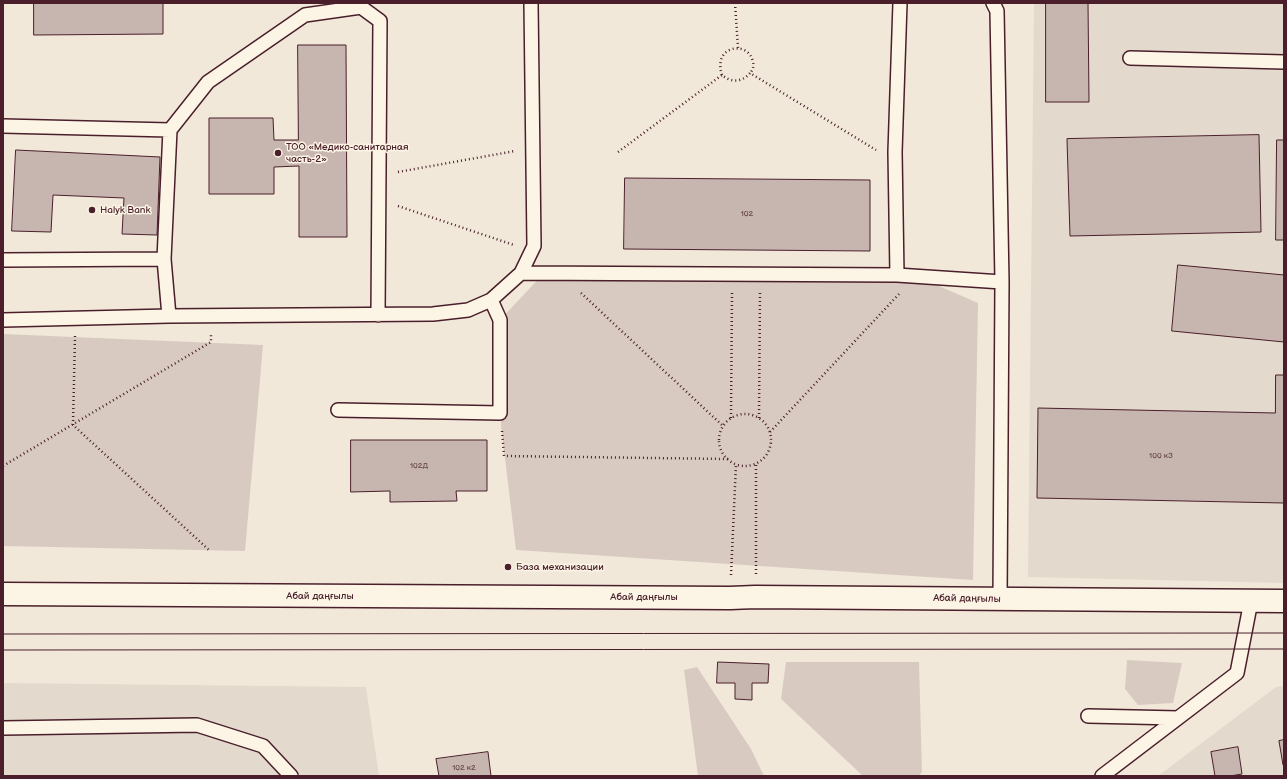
<!DOCTYPE html>
<meta charset="utf-8">
<style>
body{margin:0}
#map{position:relative;width:1287px;height:779px;overflow:hidden;background:#f1e8da;font-family:"Balsamiq Sans",sans-serif}
canvas{display:block}
.frame{position:absolute;inset:0;border:4px solid #4a1f2b;pointer-events:none}
</style>
<div id="map">
<canvas width="1287" height="779"></canvas>
<div class="frame"></div>
</div>
<script>
const ctx = document.querySelector('canvas').getContext('2d');
ctx.lineJoin = 'round';
function fill(path, color) { ctx.fillStyle = color; ctx.fill(path, 'evenodd'); }
function strokePath(path, color, width, dash) { ctx.strokeStyle = color; ctx.lineWidth = width; ctx.lineCap = dash ? 'butt' : 'round'; ctx.setLineDash(dash || []); ctx.stroke(path); }
function label(font, color, halo, rows, align = 'center') {
  ctx.font = font + ' "Balsamiq Sans",sans-serif'; ctx.lineWidth = 3; ctx.setLineDash([]); ctx.textBaseline = 'middle'; ctx.strokeStyle = halo; ctx.fillStyle = color; for (const [text, x, y, turn = 0] of rows) {
    ctx.save(); ctx.translate(x, y); ctx.rotate((+turn || 0) * Math.PI / 180); ctx.textAlign = isNaN(turn) ? turn : align; if (halo) ctx.strokeText(text, 0, 0); ctx.fillText(text, 0, 0); ctx.restore();
  }
}
fill(new Path2D(`
 M1034,3H1284V583L1028,577Z
 M3,683L366,687L379,776H3Z
 M1284,686V776H1158L1276,687Z`), '#e4d9cd');
fill(new Path2D(`
 M544,273L916,276L978,303L973,580L516,550L501,425L500,320Z
 M3,334L263,345L245,551L3,546Z
 M1127,660L1182,663L1173,703L1138,705L1125,689Z
 M786,662H919L922,772L919,776H863L781,699Z
 M697,667L751,749L764,776H698L684,670Z`), '#d8cac0');
const building = new Path2D(`
 M34,3H163V34L34,35Z
 M1046,3H1088L1089,102H1046Z
 M298,45H346L347,237H299V166L274,167V194H209V118H273L274,140H298Z
 M1259,135L1261,232L1070,236L1067,139Z
 M1277,140H1284V240H1276Z
 M16,150L160,157L157,235L122,234L124,198L53,195L51,232L12,231Z
 M625,178L870,180V251L624,249Z
 M1178,265L1284,275V342L1172,331Z
 M1276,375H1284V503L1037,498L1038,408L1275,413Z
 M351,440H487V491H456L457,501L390,502V491L351,492Z
 M718,662L769,664L768,683H752V700L735,699V683H717Z
 M1284,740V765H1283L1279,741Z
 M1238,747L1242,774L1230,776H1215L1211,752Z
 M488,752L491,776H439L436,759Z`);
fill(building, '#c7b6af');
strokePath(building, '#4a1f2b', 1);
const service = new Path2D(`
 M361,3V7L380,21L378,315
 M900,3L895,152L897,275L1002,282
 M993,3L997,11L1002,282L1000,599
 M1130,58L1284,62
 M3,126L170,130
 M3,260L164,259
 M521,273L897,275
 M169,316L164,259L170,130L208,82L305,15L361,7
 M3,320L169,316L433,314L468,310L491,300L521,273L534,246L531,3
 M338,410L500,413V320L491,300
 M1088,716L1178,718
 M3,728L197,725L263,746L291,776
 M1102,776L1237,673L1251,601`);
const primary = new Path2D(`
 M3,594L730,598L755,597L1284,601`);
strokePath(service, '#4a1f2b', 16);
strokePath(primary, '#4a1f2b', 25);
strokePath(new Path2D(`
 M735,3L738,48
 M722,75C712,45 749,40 753,62C754,66 753,70 750,73
 M618,152L722,75C731,83 743,82 750,73L876,150
 M398,172L515,151
 M398,206L514,245
 M581,293L723,426
 M75,336L73,425L209,550
 M719 440a26 26 0 1 1 52 0a26 26 0 1 1-52 0Z
 M731,418L732,293
 M759,418L760,293
 M502,431L504,456L728,459
 M770,432L899,294
 M3,466L211,342V334
 M756,574V463
 M731,575L736,464`), '#4a1f2b', 2.5, [1, 3]);
strokePath(service, '#fcf5e5', 13);
strokePath(primary, '#fcf5e5', 22);
strokePath(new Path2D(`
 M3,634L1284,633
 M3,650L1284,649`), '#4a1f2b', 1);
for (const [x, y, r, color] of [
 [278,153,4,"#4a1f2b"],
 [92,210,4,"#4a1f2b"],
 [508,567,4,"#4a1f2b"]
]) { const dot = new Path2D(); dot.arc(x, y, r, 0, 2 * Math.PI); ctx.fillStyle = color; ctx.fill(dot); strokePath(dot, '#fcf5e5', 1.5); }
label('8px', '#69454c', null, [
 ["102",747,214],
 ["100 к3",1161,456],
 ["102Д",419,466],
 ["102 к2",464,768]
]);
label('10px', '#4a1f2b', '#fcf5e5', [
 ["ТОО «Медико-санитарная",286,147],
 ["часть-2»",286,159],
 ["Halyk Bank",100,210],
 ["База механизации",516,567]
], 'left');
label('10px', '#4a1f2b', '#fcf5e5', [
 ["Абай даңғылы",320,596],
 ["Абай даңғылы",644,597],
 ["Абай даңғылы",967,599,1]
]);
</script>
